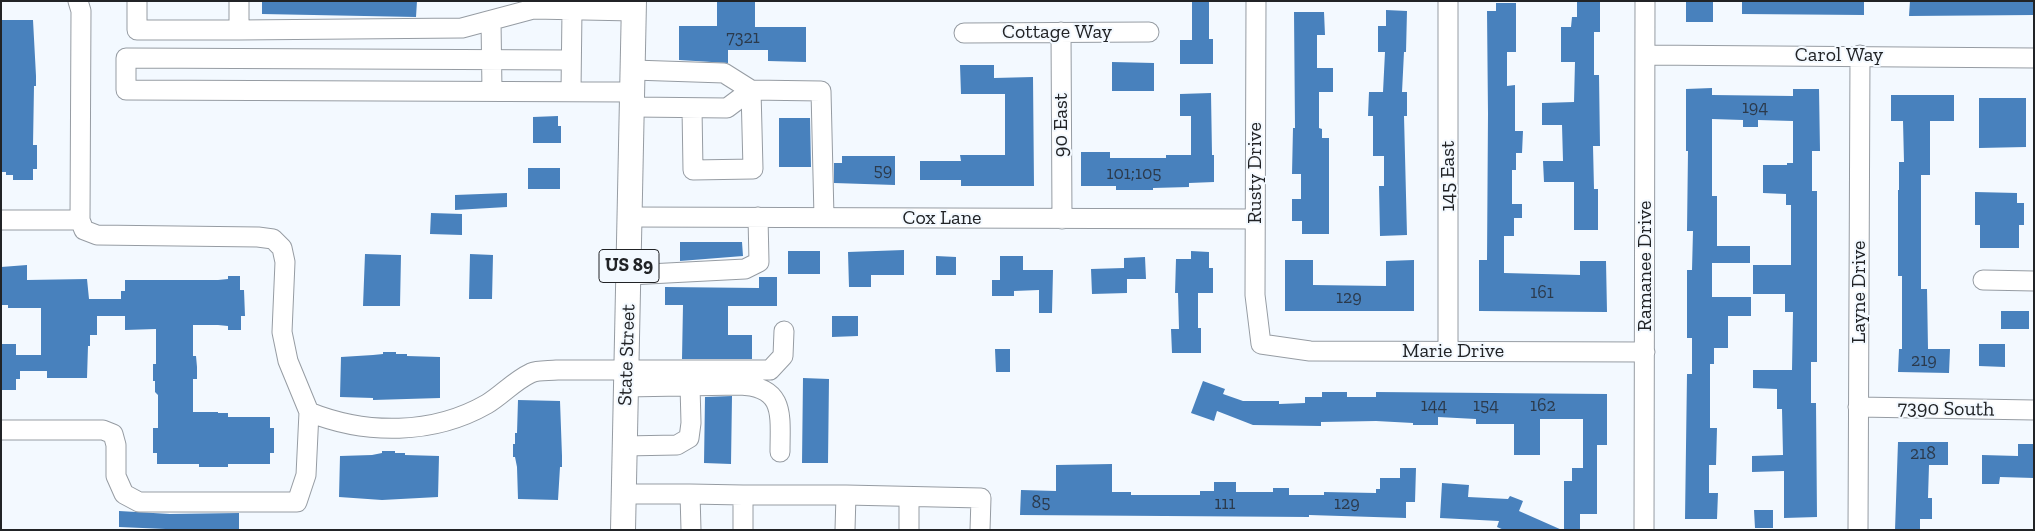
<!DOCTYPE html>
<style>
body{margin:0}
#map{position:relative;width:2035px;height:531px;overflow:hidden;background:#f3f9ff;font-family:"Zilla Slab",serif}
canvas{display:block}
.frame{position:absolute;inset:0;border:2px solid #212326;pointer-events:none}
</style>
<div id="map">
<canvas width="2035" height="531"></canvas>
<div class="frame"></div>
</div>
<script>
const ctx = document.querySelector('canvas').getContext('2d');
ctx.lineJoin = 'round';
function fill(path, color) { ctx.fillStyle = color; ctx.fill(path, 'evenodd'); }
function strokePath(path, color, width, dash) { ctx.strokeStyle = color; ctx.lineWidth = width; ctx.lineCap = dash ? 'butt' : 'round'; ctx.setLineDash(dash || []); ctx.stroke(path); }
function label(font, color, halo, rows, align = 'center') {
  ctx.font = font + ' "Zilla Slab",serif'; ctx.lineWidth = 4; ctx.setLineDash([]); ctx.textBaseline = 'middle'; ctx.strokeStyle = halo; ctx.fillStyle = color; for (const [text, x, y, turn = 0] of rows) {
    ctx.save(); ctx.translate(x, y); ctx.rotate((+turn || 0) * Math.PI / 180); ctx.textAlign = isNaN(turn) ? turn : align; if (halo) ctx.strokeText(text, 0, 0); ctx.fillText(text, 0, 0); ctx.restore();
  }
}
fill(new Path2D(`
 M262,1H417L416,17L262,14Z
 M717,1H755V27H806V62L768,61V50H728V63L679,60V26H717Z
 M1192,1H1209V39H1213V64H1180V40H1192Z
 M1577,1H1600V32H1594V75H1599L1600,146H1593L1594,189H1598V230H1574V182H1544L1543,161H1563L1562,125H1542V103L1574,102L1575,62H1561V27H1571L1572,17H1577Z
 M1686,1H1713V22H1686Z
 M1742,1H1864V15L1742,14Z
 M1910,1H2034V15L1909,16Z
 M1496,3H1516V52H1507V86L1515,85V131H1523L1522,153H1516V170H1512V204H1522V218H1514V236H1504V273L1580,275V261H1606L1607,312L1479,311V260H1487L1488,114L1487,11H1496Z
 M1386,10L1407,11L1406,52H1404L1402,92H1407V116H1404L1407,235L1380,236L1379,186H1384V156H1373V116H1368L1369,92H1383L1385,52H1378V26H1386Z
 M1294,12H1324L1325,35H1317V68H1333V92H1319V128L1322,129V138H1329V234H1302V221H1292V199H1301V174H1292L1293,128H1295Z
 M1,20H33L36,76V86H34L33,145H37V169H33V180H13V175H6V172H1Z
 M1112,62L1154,63V91H1112Z
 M960,65H994V78L1033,77L1034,186H961V180H920V161H961L960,155H1005V94H961Z
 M1712,88V95L1793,96V89H1819L1820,151H1812V191H1817V362H1811V403H1816L1817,517L1784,518V471L1752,472V456L1783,455L1782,409H1777V389L1753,388V370H1792L1793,312H1785V294H1753V265H1791V205H1786V194L1763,193V165H1787V163H1793V121L1758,120V127H1743V120L1712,119V196H1717V246H1750V263H1712V297H1751V316H1728V348H1714V364H1710V428H1717L1716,465H1709V493H1718L1717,519H1685L1687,374H1692V338H1687V270H1692L1693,231H1687L1688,151H1686V89Z
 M1211,93L1212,155H1214V182L1189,183V187L1153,188V190H1116V186H1081V152H1110V158H1166V155H1191V116H1180V94Z
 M1891,95H1954V121H1930V175H1921V289H1927L1928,349H1950L1949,373L1898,372L1899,349H1902V276H1898V190H1899V162H1904L1903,121H1891Z
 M1979,98H2026V147L1979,148Z
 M558,116V126H561V143H533V117Z
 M779,118H810L811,167H779Z
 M842,156H895V185L834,183V163H842Z
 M528,168H560V189H528Z
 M1975,192L2017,193V203H2024V225H2019V248H1980V225H1975Z
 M507,193V207L455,210V195Z
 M431,213L462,214V235L430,234Z
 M680,242H742L743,256L680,261Z
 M904,250V275H871V287H849L848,252Z
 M788,251H820V274H788Z
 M1191,251L1209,252V268H1213V293H1198V328H1201V353H1172L1171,329H1179L1178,293H1175L1176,259H1191Z
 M365,254L401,255L400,306H363Z
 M470,254L493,255L492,299H469Z
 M936,256L956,257V275H936Z
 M1000,256H1023V270H1053L1052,313H1039V290L1014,291V296H992V280H1000Z
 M1145,257L1146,279H1127V293L1092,294L1091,269L1124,268V258Z
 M1285,260H1313V285L1386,286V261L1414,260V311H1285Z
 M27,265V280L87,279L89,299H121V291H125V280H218L228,279V276H240V290H244L245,316H241V330H228V326L218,325H193V356H196L197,367V379H193V412H218V413H228V417H270V428H274V453H270V464H228V467H199V464H157V453H153V428H158V395L155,392V381H153V364H156V329L125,330V316H97V335H90V346H88L87,378H47V371H20V379H16V390H1V344H16V355H41V308H8V305H1V267Z
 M759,277H777V306H728V335H752V359H682L683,305H665V287L759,288Z
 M2001,311H2029V329H2001Z
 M832,316H858V336L832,337Z
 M1979,344H2005V367L1979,366Z
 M995,349H1010V372H996Z
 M383,352H396V354H407V356L440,357V398L373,400V398L340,397L341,357L373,355L383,354Z
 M803,378L829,379L828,463H802Z
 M1203,381L1225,389L1223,394L1243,401H1279V404L1305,403V397H1322V392H1347V397H1376V392L1607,394V445H1597V514H1580V530H1564V481H1572V468H1583V419H1540V455H1514V424H1476V419L1438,417V425H1413V423L1376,421L1321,422V426L1253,425L1217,411L1214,421L1191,413Z
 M732,396L731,464L704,463L705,397Z
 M518,400L560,401L562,456V467H560L558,500L518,499L517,467L515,457H513V444H515V433H517Z
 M1898,442H1948V465H1929L1928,498H1932V519H1920V530H1895Z
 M2018,444H2034V478L2000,477L1999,484H1982V455L2018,456Z
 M382,451H395V453H405V455L439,456L438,497L382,500L339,497L340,456L372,455L382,453Z
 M1112,464V492H1131V495H1200V491H1214V482H1236V492H1273V488H1289V495H1324V492L1376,493V489H1380V478H1400V468H1416L1415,502H1406V518L1309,515V517L1020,515L1021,490L1056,491V465Z
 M1442,483L1469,485L1468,497L1508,499L1510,496L1523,501L1519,511L1562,530H1504L1497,527L1499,521L1440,518Z
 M1754,510H1773V528H1755Z
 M119,511L170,514L239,513V529L189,530L119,527Z`), '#4881bd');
const minor = new Path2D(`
 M78,1L81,11L80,220L84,230L97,235L258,237L273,239L282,248L285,262L282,332L288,361L309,412C366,435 433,435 487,404C502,395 514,381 531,373C538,370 549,371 557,370H770L783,356L784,331
 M137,1V30H239
 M239,1V30L462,28L533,9L634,11
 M1256,1L1255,295L1261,344L1310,351L1645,352
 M491,21L492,91
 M1061,32L1062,219
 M964,33L1149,32
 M1645,55L2034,58
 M571,60L126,58V90L633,92
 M633,70L724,73L751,90L821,91L824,217
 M571,91L572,10
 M633,107L727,108L751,90
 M692,108L693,170L753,169L751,90
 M629,217L1255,219
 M1,220H80
 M629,275L745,269L759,262L758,217
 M1983,280L2034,281
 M1448,351V1
 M625,387L740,385C786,387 780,416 780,452
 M1858,407L2034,410
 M1,430H103L113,434L116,445V476L124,494L139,502H297L306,475L309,412
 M624,446L677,445L689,438L691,423L690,386
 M624,494H690L691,530
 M690,494L743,495V530
 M743,495H846
 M845,530L846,495L981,498L980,530
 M909,530V497
 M1644,530L1645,1
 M1858,530L1860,55`);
const major = new Path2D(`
 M623,530L634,1`);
strokePath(minor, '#969ca3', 21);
strokePath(major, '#969ca3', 26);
strokePath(minor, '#fff', 19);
strokePath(major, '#fff', 24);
label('18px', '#2b3a4c', null, [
 ["7321",743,38],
 ["194",1755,108],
 ["59",883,171],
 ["101;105",1134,174],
 ["161",1542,293],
 ["129",1349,298],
 ["219",1924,361],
 ["144",1434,406],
 ["154",1486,406],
 ["162",1543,406],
 ["218",1923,454],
 ["85",1041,503],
 ["111",1225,504],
 ["129",1347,504]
]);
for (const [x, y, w] of [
 [629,266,60]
]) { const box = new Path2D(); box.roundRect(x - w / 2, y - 16.5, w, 33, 4); ctx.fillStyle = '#f3f9ff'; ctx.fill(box); strokePath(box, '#212326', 1); }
label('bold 19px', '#212326', null, [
 ["US 89",629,266]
]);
label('20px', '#212326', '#f3f9ff', [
 ["Cottage Way",1057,32],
 ["Carol Way",1839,55],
 ["90 East",1061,125,-90],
 ["Rusty Drive",1255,173,-90],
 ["145 East",1448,176,-90],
 ["Cox Lane",942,218],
 ["Ramanee Drive",1645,266,-90],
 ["Layne Drive",1859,292,-90],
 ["Marie Drive",1453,351],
 ["State Street",627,355,-88],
 ["7390 South",1946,409,1]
]);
</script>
